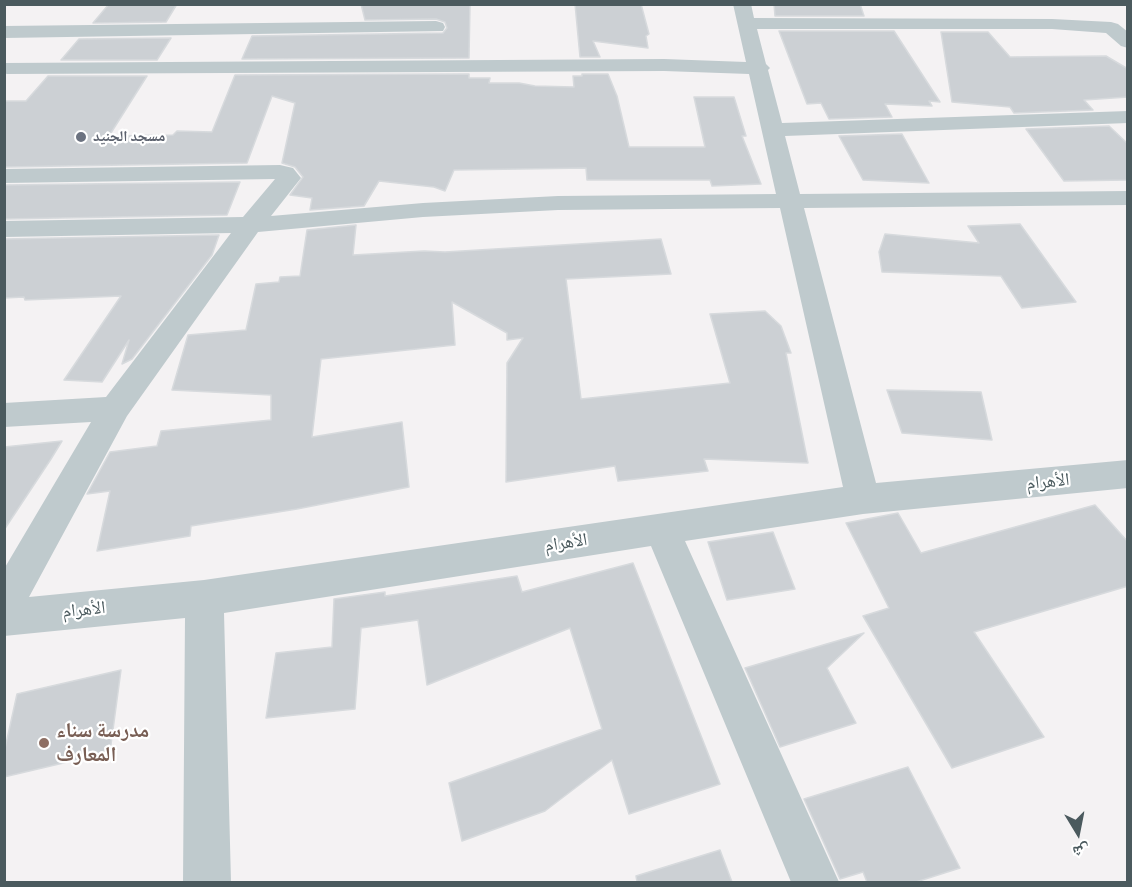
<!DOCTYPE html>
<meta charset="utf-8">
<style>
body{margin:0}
#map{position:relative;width:1132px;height:887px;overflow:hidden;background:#f4f2f3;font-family:"Fira Sans Condensed","Noto Naskh Arabic",sans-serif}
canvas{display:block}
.frame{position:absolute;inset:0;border:6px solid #4b5a5e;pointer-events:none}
.north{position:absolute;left:1048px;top:803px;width:60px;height:60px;-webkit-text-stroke:4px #fff;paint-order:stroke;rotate:170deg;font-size:16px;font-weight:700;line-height:24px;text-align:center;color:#4b5a5e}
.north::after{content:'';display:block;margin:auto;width:21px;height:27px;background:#4b5a5e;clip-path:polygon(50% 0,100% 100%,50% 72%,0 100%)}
</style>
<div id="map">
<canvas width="1132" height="887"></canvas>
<div class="frame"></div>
<div class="north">ش</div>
</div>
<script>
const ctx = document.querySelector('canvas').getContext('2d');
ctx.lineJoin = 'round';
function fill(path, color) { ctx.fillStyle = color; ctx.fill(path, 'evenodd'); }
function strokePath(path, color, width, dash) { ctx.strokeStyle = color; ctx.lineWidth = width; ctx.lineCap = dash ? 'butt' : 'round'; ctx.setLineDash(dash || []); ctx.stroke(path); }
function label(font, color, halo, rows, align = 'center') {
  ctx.font = font + ' "Fira Sans Condensed","Noto Naskh Arabic",sans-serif'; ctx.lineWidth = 4.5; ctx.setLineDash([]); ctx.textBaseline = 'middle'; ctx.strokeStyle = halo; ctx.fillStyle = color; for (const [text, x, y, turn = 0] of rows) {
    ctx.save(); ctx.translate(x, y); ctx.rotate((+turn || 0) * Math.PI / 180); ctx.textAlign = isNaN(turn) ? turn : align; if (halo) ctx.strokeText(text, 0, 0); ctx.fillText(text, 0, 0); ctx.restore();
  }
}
const building = new Path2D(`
 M109,4H177L166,22L93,23Z
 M361,4H470L469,58L242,59L252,36L443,33L447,28L445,22L436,19L365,20Z
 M575,4H641L649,34L646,36L648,48L593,41L600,57H580Z
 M774,4H860L864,16H775Z
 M779,31H894L940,102L929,101L932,106L885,104L892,117L829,119L821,103L807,104Z
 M941,32H988L1010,57L1106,56L1128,69V97L1084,100L1093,110L1014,113L1010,107L952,102Z
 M171,38L157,60H61L79,39Z
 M469,74V78H490L489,83H519L535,86L574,87L573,76H582V74H608L617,96L629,147H705L694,97H734L746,136H742L761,184L712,186L710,180H587L586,168L454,170L445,191L434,187L379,181L364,206L310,210L312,198L290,195L303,177L295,167L282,163L295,103L272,96L247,163L4,167V101H26L48,76H147L109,136L173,135L177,131L212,132L235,75Z
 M1109,126L1128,144V180L1064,181L1026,129Z
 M902,134L929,183L863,180L839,136Z
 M240,182L227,215L4,219V185Z
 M1020,224L1076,302L1022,308L1001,276L882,272L879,252L885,234L979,243L968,226Z
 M356,225L353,255L424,251L445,252L661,239L671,274L566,279L581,399L730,383L710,314L765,311L781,326L791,353H786L808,463L704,459L708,471L618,481L615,466L506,482L507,363L523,338L507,340V333L452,302L455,345L321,359L312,437L402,422L409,487L297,509L191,526L190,536L97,551L110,491L87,494L110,452L157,446L161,431L271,420V395L172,390L188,335L246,330L256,284L279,282L280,277L300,276L307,230Z
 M219,235L212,255L132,359L122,364L129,340L102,382L64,380L121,296L25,300L24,297L4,298V239Z
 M887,390L981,392L992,440L902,433Z
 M62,441L51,459L4,530V447Z
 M1095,505L1128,542V586L974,632L1044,737L952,768L863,616L889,608L846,523L898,513L921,553Z
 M773,532L795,589L727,600L708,542Z
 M633,563L720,784L629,814L612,760L545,811L462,841L449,783L602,729L570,628L427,685L418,620L361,628L355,709L266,718L276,653L332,647L334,599L385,592V596L517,576L522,592Z
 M864,633L827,668L856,723L780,747L745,668Z
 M121,670L110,752L4,777V753L17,694Z
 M908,767L960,868L916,882H867L863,872L840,879L804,799Z
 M720,850L732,882H637L636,876Z`);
fill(building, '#ccd0d4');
strokePath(building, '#d7dadd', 1.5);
fill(new Path2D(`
 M733,4H751L754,18L1052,19L1111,22L1118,24L1128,32V48L1121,46L1106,33L1052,29H757L766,64L770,68L768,70L782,123L1128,111V123L785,136L800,194L1128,191V205L804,208L876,483L1128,460V488L863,514L685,541L839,882H791L651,546L224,613L231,882H183L185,618L4,636V569L91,422L4,427V403L106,397L231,233L4,237V221L243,217L275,179L4,183V169L280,165L293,168L301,178L271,216L423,203L558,196L776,194L749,74L664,71L7,74L4,73V63L664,59L746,62ZM780,208L843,487L204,580L29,597L127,416L258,232L423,217L558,210Z
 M436,21L443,23L445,27L443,31L4,38V26Z`), '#bfcacd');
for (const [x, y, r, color] of [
 [81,137,6,"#6b7280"],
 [44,743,6,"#8d6e63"]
]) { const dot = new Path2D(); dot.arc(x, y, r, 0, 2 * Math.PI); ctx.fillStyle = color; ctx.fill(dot); strokePath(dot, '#fff', 2); }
label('bold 15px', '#5b616d', '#fff', [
 ["مسجد الجنيد",93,137]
], 'left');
label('18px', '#4b5a5e', '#fff', [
 ["الأهرام",1048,482,-6],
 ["الأهرام",566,543,-9],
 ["الأهرام",84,610,-6]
]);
label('bold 21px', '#785e54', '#fff', [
 ["مدرسة سناء",56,731],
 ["المعارف",56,755]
], 'left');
</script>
